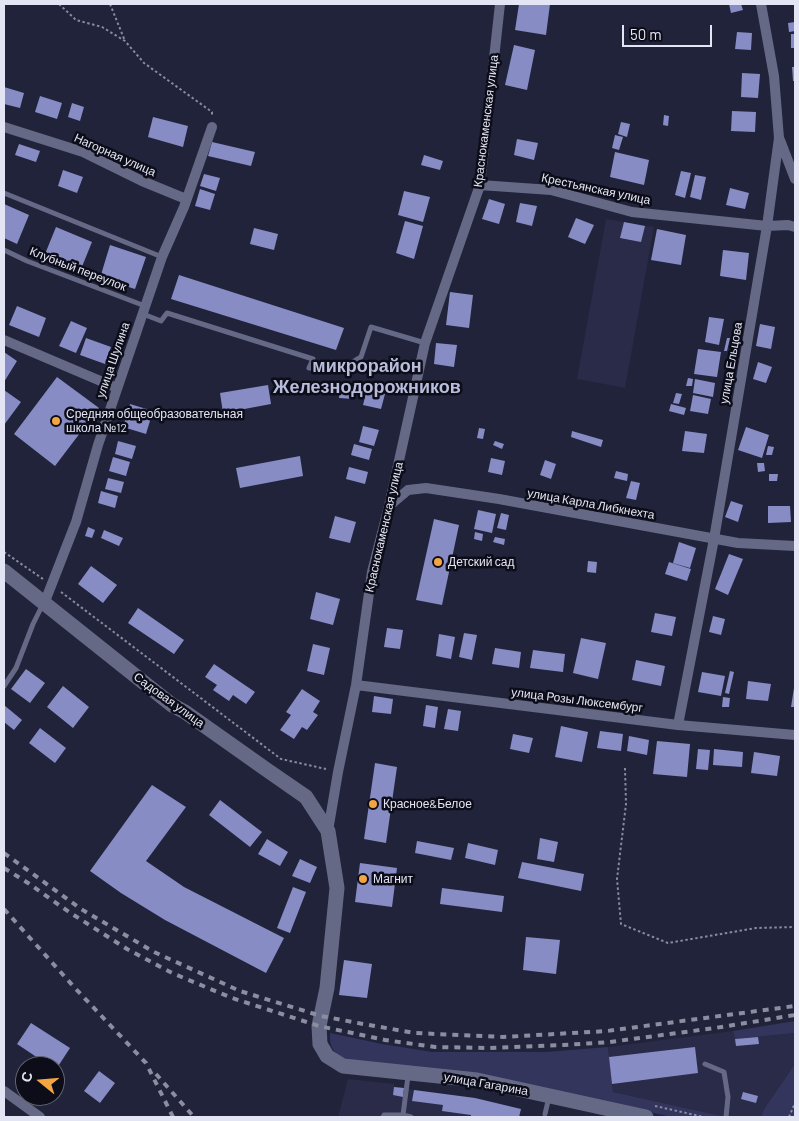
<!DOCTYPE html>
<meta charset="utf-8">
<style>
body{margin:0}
#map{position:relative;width:799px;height:1121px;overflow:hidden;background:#21233a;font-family:Barlow,sans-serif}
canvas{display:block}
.frame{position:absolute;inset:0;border:5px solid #e3e5f5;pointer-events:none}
.north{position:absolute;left:15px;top:1056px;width:50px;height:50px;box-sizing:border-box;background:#0c0d18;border:1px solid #626370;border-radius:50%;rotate:287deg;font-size:14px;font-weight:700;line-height:20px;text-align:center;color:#e3e5f5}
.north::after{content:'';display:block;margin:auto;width:18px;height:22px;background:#f2a541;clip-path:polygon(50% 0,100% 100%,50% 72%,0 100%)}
.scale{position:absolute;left:622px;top:25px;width:90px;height:22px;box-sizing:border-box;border:2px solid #e3e5f5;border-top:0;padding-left:6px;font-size:15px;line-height:18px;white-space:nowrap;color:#e3e5f5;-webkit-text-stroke:4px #0c0d18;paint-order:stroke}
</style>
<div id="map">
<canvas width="799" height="1121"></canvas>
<div class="frame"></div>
<div class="north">С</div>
<div class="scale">50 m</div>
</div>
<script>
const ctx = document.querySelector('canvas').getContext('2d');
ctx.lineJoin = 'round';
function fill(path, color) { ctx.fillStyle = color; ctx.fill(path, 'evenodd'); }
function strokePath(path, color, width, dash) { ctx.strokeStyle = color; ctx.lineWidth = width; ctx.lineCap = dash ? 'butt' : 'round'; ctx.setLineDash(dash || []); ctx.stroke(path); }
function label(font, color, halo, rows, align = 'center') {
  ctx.font = font + ' Barlow,sans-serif'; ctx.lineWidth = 5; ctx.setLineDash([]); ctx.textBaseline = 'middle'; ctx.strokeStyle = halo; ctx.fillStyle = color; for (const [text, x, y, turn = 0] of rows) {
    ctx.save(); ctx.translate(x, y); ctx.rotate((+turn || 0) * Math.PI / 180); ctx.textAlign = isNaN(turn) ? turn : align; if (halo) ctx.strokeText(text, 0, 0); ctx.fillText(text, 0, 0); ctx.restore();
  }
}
fill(new Path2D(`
 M606,219L654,227L625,388L577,379Z
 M733,1031L736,1039L795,1033V1064L764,1109L761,1117H726L613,1092L608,1047Z
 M348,1079L394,1084V1087L475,1098L521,1109L519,1117H338Z`), '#292b48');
fill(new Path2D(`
 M795,1021V1033L735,1039L733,1031Z
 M330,1033L382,1044L432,1052H546L608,1047L613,1092L726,1117H671L620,1105L350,1061C335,1055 329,1049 330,1033Z
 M795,1064V1117H761L764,1109Z`), '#33355d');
fill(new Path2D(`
 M519,4H550L546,35L515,30Z
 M729,4H741L743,10L731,13Z
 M795,22V31L789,32L788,23Z
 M737,32L752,33L751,50L735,49Z
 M791,34H795V48H791Z
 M514,45L535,50L527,90L505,85Z
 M792,67H795V81H793Z
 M742,73L760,74L758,98L741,97Z
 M4,87L24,93L20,108L4,104Z
 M40,96L62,103L57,119L35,112Z
 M72,103L84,107L80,121L68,117Z
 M732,111L756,112L755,132L731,131Z
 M664,115L669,116L668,126L663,125Z
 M153,117L188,126L183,147L148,137Z
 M621,122L630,124L627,137L618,134Z
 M615,135L623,137L619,150L612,148Z
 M517,139L538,143L534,160L514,155Z
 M212,142L255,152L251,166L208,156Z
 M19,144L40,151L36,162L15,155Z
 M615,152L649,160L644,185L610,177Z
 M424,155L443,161L440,170L421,165Z
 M63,170L83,177L77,193L58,186Z
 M681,171L691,173L685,198L675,195Z
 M204,174L220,178L216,191L200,186Z
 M695,175L706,177L701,200L690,197Z
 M730,188L749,193L745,209L726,205Z
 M200,189L215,194L210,210L195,206Z
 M404,191L430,197L423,222L398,215Z
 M489,199L505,204L499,224L482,219Z
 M520,203L537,206L532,226L516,222Z
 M4,204L29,215L17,244L4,238Z
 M576,218L594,225L585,244L568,237Z
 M405,221L423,226L414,259L396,253Z
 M624,222L645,226L641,242L620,238Z
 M56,227L92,242L79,274L43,259Z
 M254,228L278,234L274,250L250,244Z
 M657,229L686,235L681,265L651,260Z
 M110,245L146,257L135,289L100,278Z
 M723,250L749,253L746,280L720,276Z
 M179,275L344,328L336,350L171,299Z
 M450,292L473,295L469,328L446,325Z
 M17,306L46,318L39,337L9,325Z
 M709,317L724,319L719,345L705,342Z
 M71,321L87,328L76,353L59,346Z
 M760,324L775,327L771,349L756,346Z
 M86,338L111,347L105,364L80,355Z
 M727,338H730L727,351H724Z
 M436,343L457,345L454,367L434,364Z
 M698,349L721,352L717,377L694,374Z
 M4,352L17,361L4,382Z
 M758,362L772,367L766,383L753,379Z
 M57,377L99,408L55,466L14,434Z
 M688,378L693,379L692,386H686Z
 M695,379L715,383L713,397L693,393Z
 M340,384L354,385L353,399L339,398Z
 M268,385L271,404L223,413L220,393Z
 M367,389L385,394L381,409L363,405Z
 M4,390L21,402L4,425Z
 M676,393L682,394L679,404L673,403Z
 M693,395L711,399L708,414L690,411Z
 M130,404L153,411L146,434L123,427Z
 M671,404L686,408L684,415L669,411Z
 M363,426L379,430L374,446L359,442Z
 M746,427L769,435L762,458L738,450Z
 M479,428L485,429L483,439L477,438Z
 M572,431L603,440L601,447L571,437Z
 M685,431L707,434L704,453L682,451Z
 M118,441L136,446L132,459L115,454Z
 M495,441L504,444L502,449L493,445Z
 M354,444L372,449L369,460L351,455Z
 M768,446L774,447L772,455H766Z
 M300,456L303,476L240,488L236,468Z
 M113,457L130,462L126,476L109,471Z
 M491,458L505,461L502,475L488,472Z
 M545,460L556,464L551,479L540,475Z
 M757,463H764L765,471L758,472Z
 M349,467L368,472L365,484L346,479Z
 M616,471L628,474L627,481L614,478Z
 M769,474H778L777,481H769Z
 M108,478L124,482L121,493L105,489Z
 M631,481L640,483L636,500L626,498Z
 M101,491L118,496L115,508L98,503Z
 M731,501L743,505L738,522L725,517Z
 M768,506H790L791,522L768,523Z
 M478,510L496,514L492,533L474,529Z
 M501,513L509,515L506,530L497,528Z
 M335,516L356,522L350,543L329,538Z
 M434,519L459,525L442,605L416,600Z
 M88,527L95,530L92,538L85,536Z
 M104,530L123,538L119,546L101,538Z
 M475,532L483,534L482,541L474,539Z
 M495,537L505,539L504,545L493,542Z
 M679,542L696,548L690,568L673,563Z
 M729,554L743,559L728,595L715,589Z
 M588,561L597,562L596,573L587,572Z
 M669,562L691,569L687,581L665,574Z
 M91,566L117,585L103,603L78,584Z
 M316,592L340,599L333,625L310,619Z
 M138,608L184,640L174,654L128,623Z
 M655,613L676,617L672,636L651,632Z
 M713,616L725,619L721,635L709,632Z
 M387,628L403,630L400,649L384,647Z
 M464,633L477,635L472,660L459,657Z
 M439,634L455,637L451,659L436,656Z
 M581,638L606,643L598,679L573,673Z
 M313,644L330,648L324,675L307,671Z
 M495,648L521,652L519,668L492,664Z
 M533,650L565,654L563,672L530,668Z
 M636,660L665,666L661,686L632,680Z
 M214,664L255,692L246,704L233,695L229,701L213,690L217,685L205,677Z
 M26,669L45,683L30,703L11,689Z
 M730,671L734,672L729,694L725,693Z
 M702,672L725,676L721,696L698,692Z
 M748,681L771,684L768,701L746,699Z
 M63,686L89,707L73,728L47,707Z
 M794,688H795V707H791Z
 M302,689L320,701L313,712L318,715L307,730L302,727L294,739L280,730L291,715L286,712Z
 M374,696L393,699L391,714L372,712Z
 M723,697L730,698L729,707H722Z
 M4,705L22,720L14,730L4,722Z
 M426,705L438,707L435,728L423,726Z
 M448,709L461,711L458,731L444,729Z
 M561,726L588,732L582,762L555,757Z
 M40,728L66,748L55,763L29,743Z
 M600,731L623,734L621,751L597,748Z
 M513,734L533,738L529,753L510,749Z
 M629,736L649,740L647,755L627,751Z
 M657,741L690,744L687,777L653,774Z
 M698,749L710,750L708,770L696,769Z
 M714,749L743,752L742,767L713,765Z
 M754,752L780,756L777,776L751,773Z
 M375,763L397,767L386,843L364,839Z
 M152,785L186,807L146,861L184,887L284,938L266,973L165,920L121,893L90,871Z
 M220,800L262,832L250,847L209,815Z
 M540,838L558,842L554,862L537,859Z
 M267,839L288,852L280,866L258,854Z
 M417,841L454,848L451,860L415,853Z
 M468,843L498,850L495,865L465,858Z
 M300,859L317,867L310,883L292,876Z
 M522,862L584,874L581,891L518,878Z
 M360,863L397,868L392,907L355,902Z
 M293,887L306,892L290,933L277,928Z
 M442,888L504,896L502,912L440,904Z
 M526,937L560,940L556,974L523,970Z
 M344,960L372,964L367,998L339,995Z
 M31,1023L70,1048L55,1071V1066H50L17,1044Z
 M758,1037L759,1044L736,1046L735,1039Z
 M695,1047L698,1073L612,1084L609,1057Z
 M99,1071L115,1083L100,1103L84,1091Z
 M394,1087L404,1088L403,1097L393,1095Z
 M414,1090L475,1098L521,1109L519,1117H471V1115L442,1111L443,1105L412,1101Z
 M743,1092L758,1096L756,1103L741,1099Z`), '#878cc5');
strokePath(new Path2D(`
 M59,4L76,20L102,27L125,41L144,63L212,112V117
 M110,4L125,41
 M4,552L43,579
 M61,592L281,759L326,769
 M625,768L626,804L617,879L621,924L668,943L756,928L795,927
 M655,1106L704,1117
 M789,1117L795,1103`), '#888a9e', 2, [2.5, 2.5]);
strokePath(new Path2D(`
 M4,193L162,257
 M4,250L27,261L145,306
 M143,314L161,321L167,313L313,359L309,368L340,370L361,357L371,327L425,343
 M4,686L16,668L33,624L43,604
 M705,1064L724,1072L728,1097L726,1117
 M408,1076L403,1115L411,1117
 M545,1114L549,1097
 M383,1117L384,1115H403`), '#666985', 5);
strokePath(new Path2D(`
 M4,127L83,152L142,181L186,199
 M780,140L795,179
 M480,185L551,190L632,212L767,226L788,225L795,227
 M4,340L117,388
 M389,506L408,490L426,488L499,499L738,543L795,546
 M44,604L76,522L98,445L162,257L184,207L212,127
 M356,685L678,725L795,735
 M678,725L714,539L767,226L779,138L774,76L761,4
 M328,831L338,772L356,685L372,572L389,506L425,343L480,185L500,4
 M4,1091L40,1117`), '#666985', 10);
strokePath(new Path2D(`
 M4,571L172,705L185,712L267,770L306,797L328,831L337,888L327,988L319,1026L320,1044L327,1056L343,1066L477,1080L646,1117`), '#666985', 15);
strokePath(new Path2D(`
 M4,853L81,909L154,952L240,991L321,1016L363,1024L415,1033L503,1037L607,1031L795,1006
 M4,868L28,883L69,912L127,949L172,973L232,998L319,1026L385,1040L435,1047L488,1048L564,1045L610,1042L715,1028L795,1015
 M4,909L74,987L146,1063L173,1117
 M156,1074L194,1117`), '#8b8da0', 4, [6, 6]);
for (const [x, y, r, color] of [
 [56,421,5,"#f2a541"],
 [438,562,5,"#f2a541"],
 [373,804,5,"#f2a541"],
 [363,879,5,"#f2a541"]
]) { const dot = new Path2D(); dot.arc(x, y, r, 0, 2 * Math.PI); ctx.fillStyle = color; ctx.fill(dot); strokePath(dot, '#0c0d18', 2); }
label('12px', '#e3e5f5', '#0c0d18', [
 ["Краснокаменская улица",486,121,-83],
 ["Нагорная улица",115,155,24],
 ["Крестьянская улица",596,189,12],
 ["Клубный переулок",78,269,21],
 ["улица Шулина",113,360,-71],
 ["улица Ельцова",731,363,-80],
 ["улица Карла Либкнехта",591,504,10],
 ["Краснокаменская улица",384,527,-77],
 ["Садовая улица",169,700,36],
 ["улица Розы Люксембург",577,700,7],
 ["улица Гагарина",486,1084,10]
]);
label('12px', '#e3e5f5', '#0c0d18', [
 ["Средняя общеобразовательная",66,414],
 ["школа №12",66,428],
 ["Детский сад",448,562],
 ["Красное&Белое",383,804],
 ["Магнит",373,879]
], 'left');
label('bold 18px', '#b9bddc', '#0c0d18', [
 ["микрорайон",367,366],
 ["Железнодорожников",367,387]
]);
</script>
